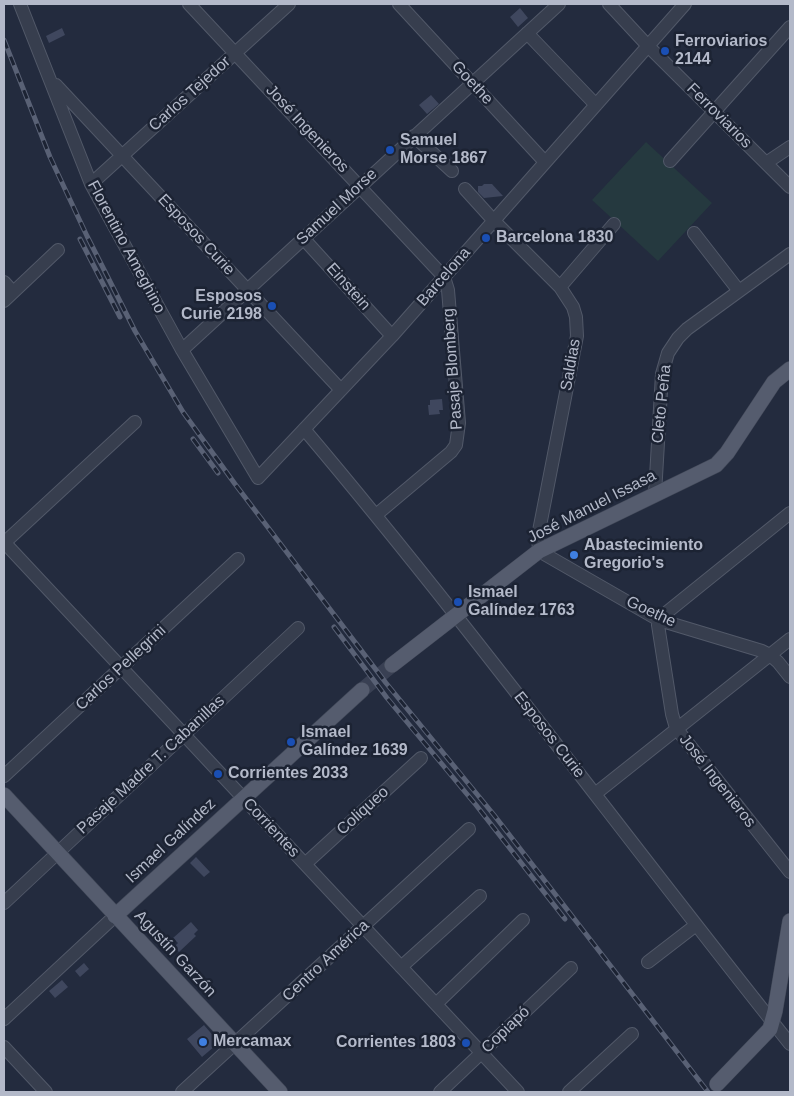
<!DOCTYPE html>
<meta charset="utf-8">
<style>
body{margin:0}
#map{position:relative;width:794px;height:1096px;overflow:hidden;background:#232b3e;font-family:Helvetica,sans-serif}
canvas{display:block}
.frame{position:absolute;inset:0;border:5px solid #b3b9c9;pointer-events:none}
</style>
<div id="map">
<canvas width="794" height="1096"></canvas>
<div class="frame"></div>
</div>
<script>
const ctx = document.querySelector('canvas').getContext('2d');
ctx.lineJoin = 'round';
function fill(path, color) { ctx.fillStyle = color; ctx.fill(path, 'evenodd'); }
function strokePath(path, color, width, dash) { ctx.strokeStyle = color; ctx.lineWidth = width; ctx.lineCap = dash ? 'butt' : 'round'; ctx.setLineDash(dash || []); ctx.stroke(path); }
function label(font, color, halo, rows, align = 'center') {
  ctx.font = font + ' Helvetica,sans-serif'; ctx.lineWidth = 5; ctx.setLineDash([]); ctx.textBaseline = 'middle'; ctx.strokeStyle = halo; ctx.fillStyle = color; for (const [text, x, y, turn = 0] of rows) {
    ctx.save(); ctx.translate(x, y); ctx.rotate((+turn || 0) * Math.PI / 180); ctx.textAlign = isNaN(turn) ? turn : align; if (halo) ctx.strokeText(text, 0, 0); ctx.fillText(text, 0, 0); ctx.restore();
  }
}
fill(new Path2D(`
 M646,142L712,203L658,261L592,200Z`), '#25393f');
fill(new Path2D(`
 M520,8L528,18L518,27L510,17Z
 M62,28L65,35L49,43L46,36Z
 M431,95L439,104L427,114L419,105Z
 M484,184H492L503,196L484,198L478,192V186H482Z
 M442,399L443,410H439L440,414L429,415L428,405H430V400Z
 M196,857L210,872L204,877L190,863Z
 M191,922L198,930L194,934L196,936L179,952L174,947L178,943L173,938Z
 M84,963L89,969L80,977L75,971Z
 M62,980L68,987L55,998L49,991Z
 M204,1025L216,1039L215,1046L202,1057L187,1039Z`), '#3f475e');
strokePath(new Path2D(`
 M362,690L392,665`), '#394053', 15, [15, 8]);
const minor = new Path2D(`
 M20,4L91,184L182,350L258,478L392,336L685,4
 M189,4L444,277L448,290L459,423L456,445L451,452L376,515
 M399,4L545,162
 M609,4L648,46L790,187
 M527,33L596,105
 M56,85L341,390
 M414,136L452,171
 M670,161L790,27
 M766,163L790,147
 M91,184L289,4
 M465,189L494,221L560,287L573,307L576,317L577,336L538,536L539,551L659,620L762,651L770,655L778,662L790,677
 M694,233L739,291
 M303,238L392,336
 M4,282L13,292
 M560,287L614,224
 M4,301L58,250
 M182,350L559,4
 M304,429C473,629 627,840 790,1044
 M655,494L662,374L668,353L678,338L687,329L790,254
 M790,513L666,613L659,620L658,625L672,714L676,728L790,872
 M4,542L518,1092
 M4,543L135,422
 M4,776L238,559
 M595,794L790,639
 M305,864L421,758
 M4,903L298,628
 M648,962L696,925
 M401,967L480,896
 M436,1004L523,920
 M4,1019L115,916
 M4,1047L46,1092
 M182,1092L469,829
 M440,1092L571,968
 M569,1092L632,1034`);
const major = new Path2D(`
 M392,665L539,551L716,465L727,453L774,382L790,369
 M4,795L280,1092
 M115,916L362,690
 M717,1084L770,1029L775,1011L790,921`);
strokePath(minor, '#525969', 14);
strokePath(major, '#404757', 16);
strokePath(minor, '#373e4e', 12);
strokePath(major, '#555c6e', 15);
const rail = new Path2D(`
 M4,40L50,157L87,236L135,331L183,412L235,484L386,683L494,815L708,1092
 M80,239L120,317
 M193,439L218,473
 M334,627L387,698L476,805L565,919`);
strokePath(rail, '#596175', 5);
strokePath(rail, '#1c2333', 3, [9]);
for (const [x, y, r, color] of [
 [665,51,5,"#1a4fb4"],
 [390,150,5,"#1a4fb4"],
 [486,238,5,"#1a4fb4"],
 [272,306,5,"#1a4fb4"],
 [574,555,5,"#3f7fe0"],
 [458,602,5,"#1a4fb4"],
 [291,742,5,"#1a4fb4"],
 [218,774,5,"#1a4fb4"],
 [203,1042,5,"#3f7fe0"],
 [466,1043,5,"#1a4fb4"]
]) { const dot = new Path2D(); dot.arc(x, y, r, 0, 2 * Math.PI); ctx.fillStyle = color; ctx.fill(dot); strokePath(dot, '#1c2333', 2); }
label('bold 16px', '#b3b9c9', '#1c2333', [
 ["Ferroviarios",675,42],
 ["2144",675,60],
 ["Samuel",400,141],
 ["Morse 1867",400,159],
 ["Barcelona 1830",496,238],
 ["Esposos",262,297,"right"],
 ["Curie 2198",262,315,"right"],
 ["Abastecimiento",584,546],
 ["Gregorio's",584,564],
 ["Ismael",468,593],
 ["Galíndez 1763",468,611],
 ["Ismael",301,733],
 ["Galíndez 1639",301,751],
 ["Corrientes 2033",228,774],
 ["Mercamax",213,1042],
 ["Corrientes 1803",456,1043,"right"]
], 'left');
label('16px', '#b3b9c9', '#1c2333', [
 ["Goethe",472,83,47],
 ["Carlos Tejedor",190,94,-42],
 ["Ferroviarios",719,116,45],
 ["José Ingenieros",307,129,47],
 ["Samuel Morse",337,207,-43],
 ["Esposos Curie",196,235,47],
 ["Florentino Ameghino",126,247,62],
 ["Barcelona",444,277,-49],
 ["Einstein",348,287,48],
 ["Saldias",571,365,-80],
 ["Pasaje Blomberg",453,369,-94],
 ["Cleto Peña",662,404,-84],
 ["José Manuel Issasa",592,507,-27],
 ["Goethe",651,612,25],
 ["Carlos Pellegrini",121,668,-43],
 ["Esposos Curie",549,735,52],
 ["Pasaje Madre T. Cabanillas",151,765,-43],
 ["José Ingenieros",717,781,52],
 ["Coliqueo",363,811,-42],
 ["Corrientes",271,828,47],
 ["Ismael Galíndez",171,841,-43],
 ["Agustín Garzón",175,954,47],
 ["Centro América",326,961,-43],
 ["Copiapó",506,1030,-44]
]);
</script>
